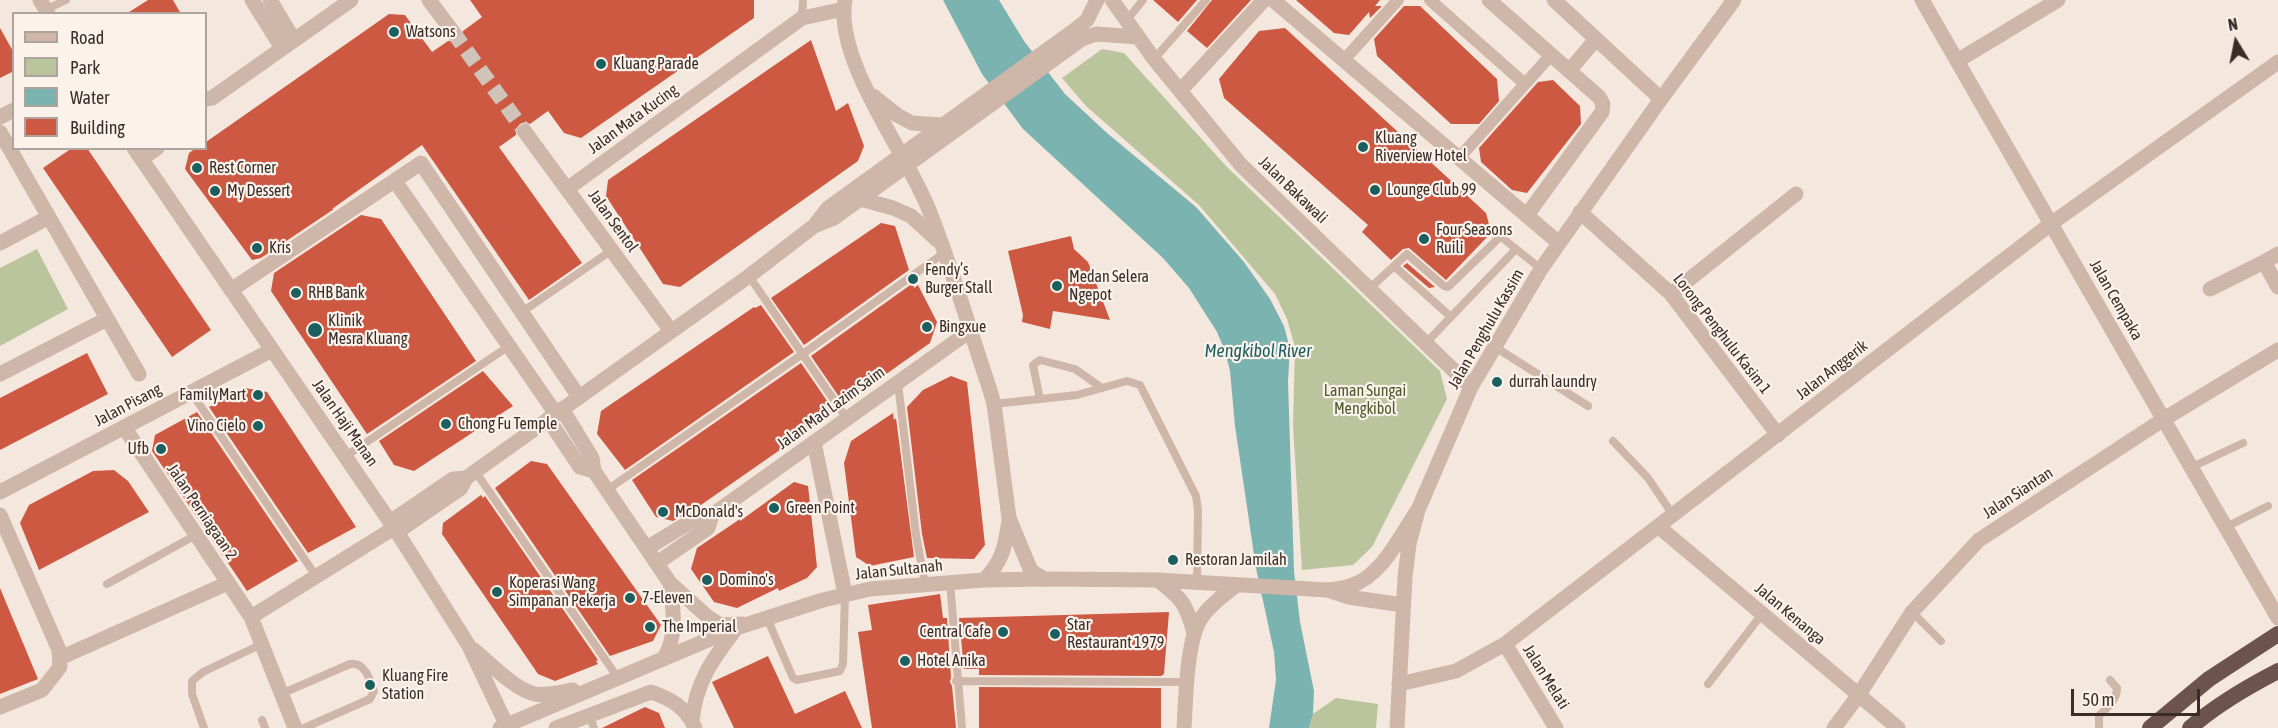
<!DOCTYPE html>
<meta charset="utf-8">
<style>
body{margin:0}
#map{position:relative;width:2278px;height:728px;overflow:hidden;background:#f4e8de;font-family:"Asap Condensed",sans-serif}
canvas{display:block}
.legend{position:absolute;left:12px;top:12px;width:195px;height:138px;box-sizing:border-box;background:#fbf2eb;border:2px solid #aea39d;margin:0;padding:8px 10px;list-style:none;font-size:18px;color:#3a2d29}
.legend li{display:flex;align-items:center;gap:12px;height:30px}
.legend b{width:30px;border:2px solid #aea39d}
.north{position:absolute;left:2206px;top:12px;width:60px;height:60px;-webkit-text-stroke:4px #fbf2eb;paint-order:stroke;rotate:350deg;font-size:16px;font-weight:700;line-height:24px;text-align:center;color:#3a2d29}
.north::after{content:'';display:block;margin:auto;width:21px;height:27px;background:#3a2d29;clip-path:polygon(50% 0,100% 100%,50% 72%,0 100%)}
.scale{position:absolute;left:2071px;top:689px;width:129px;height:27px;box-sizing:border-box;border:3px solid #3a2d29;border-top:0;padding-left:8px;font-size:18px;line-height:21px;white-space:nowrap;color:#3a2d29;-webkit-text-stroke:4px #fbf2eb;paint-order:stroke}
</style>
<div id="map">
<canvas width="2278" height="728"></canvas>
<ul class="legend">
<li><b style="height:8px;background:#ceb6a9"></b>Road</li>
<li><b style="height:16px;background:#bbc59d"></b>Park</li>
<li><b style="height:16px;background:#7bb3b1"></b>Water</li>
<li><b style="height:16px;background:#cd5943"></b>Building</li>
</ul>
<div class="north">N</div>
<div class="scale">50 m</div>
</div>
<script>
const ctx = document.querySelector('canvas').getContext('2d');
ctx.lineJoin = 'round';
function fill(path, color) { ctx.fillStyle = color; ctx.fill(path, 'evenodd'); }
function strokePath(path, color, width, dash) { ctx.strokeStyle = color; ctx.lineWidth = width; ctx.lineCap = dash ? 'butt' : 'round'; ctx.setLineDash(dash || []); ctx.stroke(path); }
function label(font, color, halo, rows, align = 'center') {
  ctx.font = font + ' "Asap Condensed",sans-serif'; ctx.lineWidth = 4.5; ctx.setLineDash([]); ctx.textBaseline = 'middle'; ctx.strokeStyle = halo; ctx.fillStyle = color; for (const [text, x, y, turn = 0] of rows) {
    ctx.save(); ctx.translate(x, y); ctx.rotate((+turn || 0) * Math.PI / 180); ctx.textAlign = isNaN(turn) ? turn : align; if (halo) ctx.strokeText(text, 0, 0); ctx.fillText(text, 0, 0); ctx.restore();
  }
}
fill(new Path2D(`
 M1102,49L1124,53L1226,166L1440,371L1447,399L1372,547L1353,565L1302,570L1293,426L1295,347L1287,319L1275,294L1199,205L1086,106L1062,78Z
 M37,249L68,309L0,346V268Z
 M1336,698L1378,704L1376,728H1309L1313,714Z`), '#bbc59d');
fill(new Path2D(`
 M943,0H999L1024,41L1065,94L1107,133L1196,207L1244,262L1270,299L1284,326L1290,349L1288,381L1294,571L1300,622L1314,691L1313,714L1309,728H1269L1276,680L1274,652L1256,568L1235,426L1230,371L1225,351L1217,332L1189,288L1163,258L1023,129L982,74Z`), '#7bb3b1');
fill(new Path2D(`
 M148,0H173L181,14H126Z
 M470,0H754V18L581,138L564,133L548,111L530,124L525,122L520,124L516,129V135L499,147L582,263L529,300L422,145L332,209H334L261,258L252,260L185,169L189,153L196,148H206V142L389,14L405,15L432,52L448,41L458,40L463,31L482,17Z
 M1153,0H1197L1178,22Z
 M1212,0H1251L1207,48L1187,31Z
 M1296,0H1380L1375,6H1382L1370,18L1369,12L1349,35L1334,33Z
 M1404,6H1420L1497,79L1499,101L1479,124H1451L1377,56L1374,39Z
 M0,28L14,53V71L0,78Z
 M1285,28L1486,213L1490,228L1489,235L1446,280L1409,248L1403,249L1391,260L1362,232L1368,225L1224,98L1219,79L1259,31Z
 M811,40L836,111L848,103L864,146L858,161L680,287L663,284L606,196L608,180Z
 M1553,80L1580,106L1581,124L1527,193L1512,190L1481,162L1479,148L1538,82Z
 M72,148H87L211,330L172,357L43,168Z
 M361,215L381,219L476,361L367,434L271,291L274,273Z
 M881,223L895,226L909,270L804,345L771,298Z
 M1071,236L1074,249L1088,262L1110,320L1053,311L1050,329L1022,322L1023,315L1008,251Z
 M1407,263L1435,287L1429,288L1403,266Z
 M913,283L914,288L918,285L937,322L930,343L844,404L811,356Z
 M761,305L794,352L625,470L597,434L601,411L754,307L755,308Z
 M87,353L108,394L0,450V398Z
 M801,363L834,411L833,413L698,507L673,521L656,517L632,480Z
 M483,371L513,406L414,471L394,465L379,441Z
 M951,376L967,382L985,545L974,559L927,558L922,534L907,407L923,390Z
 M245,388L267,392L356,527L308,553L209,407Z
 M197,412L298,561L247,591L152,451L155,435Z
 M893,413L894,420L896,418L914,557L870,566L856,557L844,463L851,441Z
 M531,461L547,464L661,625L653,641L610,656L495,488Z
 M114,470L128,481L149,512L39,570L20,523L29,505L93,471Z
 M794,482L808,486L817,567L807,578L779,591L778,588L737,608L714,602L691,569L697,548L740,519V521Z
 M481,495L483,498L485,496L598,660L596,661L598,664L555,681L538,674L442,534L443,523Z
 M0,588L38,679L0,694Z
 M940,594L943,618H947L951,677L950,682L952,686L956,728H872L858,632L872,630L868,605Z
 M1169,612L1164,674L1161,676L979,675V669H964L959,618Z
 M768,656L795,714L845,691L862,728H734L712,682Z
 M979,687L1161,688V728H979Z
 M645,707L659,713L665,728H602Z`), '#cd5943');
strokePath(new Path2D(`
 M453,32L525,132`), '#cfc3ba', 15, [15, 8]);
strokePath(new Path2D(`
 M45,10L66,0
 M802,18L803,0
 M1126,21L1143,0
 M1154,59L1206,0
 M1495,232L1541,269
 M1394,266L1451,317
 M749,276L847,419
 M1369,289L1407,254L1444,286L1448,287L1501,236
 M522,312L612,250
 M1425,344L1516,249
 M1495,347L1588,406
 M898,383L916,535L925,584
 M191,392L316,576
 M1040,399L1033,365L1040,360L1075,369L1102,388
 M994,404L1077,395L1127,381L1140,385L1196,496L1198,510L1197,583
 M1613,441L1648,478L1673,515
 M346,456L509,346
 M2192,467L2243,443
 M475,471L618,678
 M607,490L804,353L944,253
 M2226,527L2268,506
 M950,582L962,728
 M107,584L196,535
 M1912,612L1941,641
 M767,618L793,678L797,680L840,671L843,664L845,594
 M956,681L1187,682
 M1708,684L1762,614
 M281,694L350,664C364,661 370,679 374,691L370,699L304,728
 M589,715L594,728
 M262,720L265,728
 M204,728L192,694V681L203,672L262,644
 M2099,728V716C2107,707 2117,701 2117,688L2110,680`), '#ceb6a9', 8);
strokePath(new Path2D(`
 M1430,0L1525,84
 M1344,60L1398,0
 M1459,158L1551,55`), '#ceb6a9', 12);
strokePath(new Path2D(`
 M252,0L282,48
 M270,0L294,40
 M429,0L453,32
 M845,0C834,61 907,153 929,210C952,268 969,328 989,387L994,404L1009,518L1031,571L1044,579
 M1112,0L1154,59L1241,165L1471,387
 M1273,0L1559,243
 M1489,0L1599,97L1603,104L1602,112L1527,215
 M1554,0L1661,99
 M1922,0L2278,618
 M1957,61L2058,0
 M1569,71L1596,39
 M1180,91L1264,0
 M873,96L897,115L912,123L941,125
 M206,99L212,98L351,0
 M0,117L14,110
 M0,132L139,374
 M525,132L671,331
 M142,159L157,148
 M395,181L556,414
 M567,189L802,18L844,9
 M860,199L893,208L911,216L937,240
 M1580,212L1671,294L1778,435
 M814,226L834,218L1082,39L1096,34L1138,37
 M0,243L49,217
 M2278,254L2264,262L2278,287
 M2210,289L2264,262
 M231,290L421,163L579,397
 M1671,294L1796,194
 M0,374L107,319
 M562,409L592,458L594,471L670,583L708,617L720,625L743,624
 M548,419L580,467L594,471
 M124,427L251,617L295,728
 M814,442L845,594
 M0,492L272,350
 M0,515L59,650L60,667L42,690L0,707
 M390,522L453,479L466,478
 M1659,527L1898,728
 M397,532L461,488L466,478L749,276L814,226L828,208L1076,29L1087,20L1097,0
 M647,548L698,517L712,515L970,331
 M657,563L708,528L712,515
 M984,580C1003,561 1005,546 1009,521
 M251,617L394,528
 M1505,644L1556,728
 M60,658L228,583
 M664,658C678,636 673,608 670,583
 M1399,684L1456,671L1505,644L2052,223L2278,62
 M1834,728L1858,696L1912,612L1979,540L2164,419L2278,350`), '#ceb6a9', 15);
strokePath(new Path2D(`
 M40,0L48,14
 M134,148L397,532L469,646L508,728
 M1158,580C1182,599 1186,603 1194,633
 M1330,591L1348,597L1403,605
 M474,650C490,663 515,690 535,694C548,696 560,692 573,690
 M692,721C696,682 712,660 735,630
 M500,728L736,628L823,600L870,589L984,580L1044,579L1158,580L1327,590C1334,589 1343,589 1350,586C1382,577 1400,535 1418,510
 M556,728L651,692C671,699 686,707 695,728
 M1184,728C1186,700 1186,639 1202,617C1211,604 1225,594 1237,585
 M1397,728L1405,577L1409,544L1418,510L1471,387L1541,269L1661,99L1734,0`), '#ceb6a9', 15);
strokePath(new Path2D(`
 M2150,728L2209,679L2278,634
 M2190,728C2216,705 2247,687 2278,671`), '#6c544c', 16);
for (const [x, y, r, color] of [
 [394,32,6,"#1b5f5e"],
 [601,64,6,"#1b5f5e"],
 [1363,147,6,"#1b5f5e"],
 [197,168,6,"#1b5f5e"],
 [1375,190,6,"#1b5f5e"],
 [215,191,6,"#1b5f5e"],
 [1424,239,6,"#1b5f5e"],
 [257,248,6,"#1b5f5e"],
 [913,279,6,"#1b5f5e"],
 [1057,286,6,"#1b5f5e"],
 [296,293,6,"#1b5f5e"],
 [927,327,6,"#1b5f5e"],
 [315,330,8,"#1b5f5e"],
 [1497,382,6,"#1b5f5e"],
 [258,395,6,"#1b5f5e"],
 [446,424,6,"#1b5f5e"],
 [258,426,6,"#1b5f5e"],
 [161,449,6,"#1b5f5e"],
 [774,508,6,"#1b5f5e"],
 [663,512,6,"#1b5f5e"],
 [1173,560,6,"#1b5f5e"],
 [707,580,6,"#1b5f5e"],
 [497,592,6,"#1b5f5e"],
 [630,598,6,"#1b5f5e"],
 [650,627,6,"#1b5f5e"],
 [1003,632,6,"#1b5f5e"],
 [1055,634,6,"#1b5f5e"],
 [905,661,6,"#1b5f5e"],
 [370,685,6,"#1b5f5e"]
]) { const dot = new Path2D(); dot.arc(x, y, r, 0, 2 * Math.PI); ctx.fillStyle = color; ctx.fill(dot); strokePath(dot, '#fbf2eb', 2); }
label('16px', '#3a2d29', '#fbf2eb', [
 ["Watsons",406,32],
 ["Kluang Parade",613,64],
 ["Kluang",1375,138],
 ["Riverview Hotel",1375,156],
 ["Rest Corner",209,168],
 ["Lounge Club 99",1387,190],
 ["My Dessert",227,191],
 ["Four Seasons",1436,230],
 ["Ruili",1436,248],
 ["Kris",269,248],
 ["Fendy’s",925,270],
 ["Burger Stall",925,288],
 ["Medan Selera",1069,277],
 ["Ngepot",1069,295],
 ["RHB Bank",308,293],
 ["Klinik",328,321],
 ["Mesra Kluang",328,339],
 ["Bingxue",939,327],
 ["durrah laundry",1509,382],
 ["FamilyMart",246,395,"right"],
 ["Chong Fu Temple",458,424],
 ["Vino Cielo",246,426,"right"],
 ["Ufb",149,449,"right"],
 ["Green Point",786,508],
 ["McDonald's",675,512],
 ["Restoran Jamilah",1185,560],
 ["Domino's",719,580],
 ["Koperasi Wang",509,583],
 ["Simpanan Pekerja",509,601],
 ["7-Eleven",642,598],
 ["Star",1067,625],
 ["Restaurant 1979",1067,643],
 ["The Imperial",662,627],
 ["Central Cafe",991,632,"right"],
 ["Hotel Anika",917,661],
 ["Kluang Fire",382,676],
 ["Station",382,694]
], 'left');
label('16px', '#3a2d29', '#fbf2eb', [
 ["Jalan Mata Kucing",633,119,-36],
 ["Jalan Bakawali",1293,190,44],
 ["Jalan Sentol",613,221,54],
 ["Jalan Cempaka",2116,300,60],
 ["Jalan Penghulu Kassim",1486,329,-60],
 ["Lorong Penghulu Kasim 1",1722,334,52],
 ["Jalan Anggerik",1832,370,-38],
 ["Jalan Pisang",128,405,-28],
 ["Jalan Mad Lazim Saim",831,408,-36],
 ["Jalan Haji Manan",345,423,55],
 ["Jalan Siantan",2018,493,-33],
 ["Jalan Perniagaan 2",202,512,56],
 ["Jalan Sultanah",899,570,-6],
 ["Jalan Kenanga",1790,614,40],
 ["Jalan Melati",1546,677,58]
]);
label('16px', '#4d5a2b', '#fbf2eb', [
 ["Laman Sungai",1365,391],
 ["Mengkibol",1365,409]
]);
label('italic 18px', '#1b5f5e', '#fbf2eb', [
 ["Mengkibol River",1258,351]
]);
</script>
